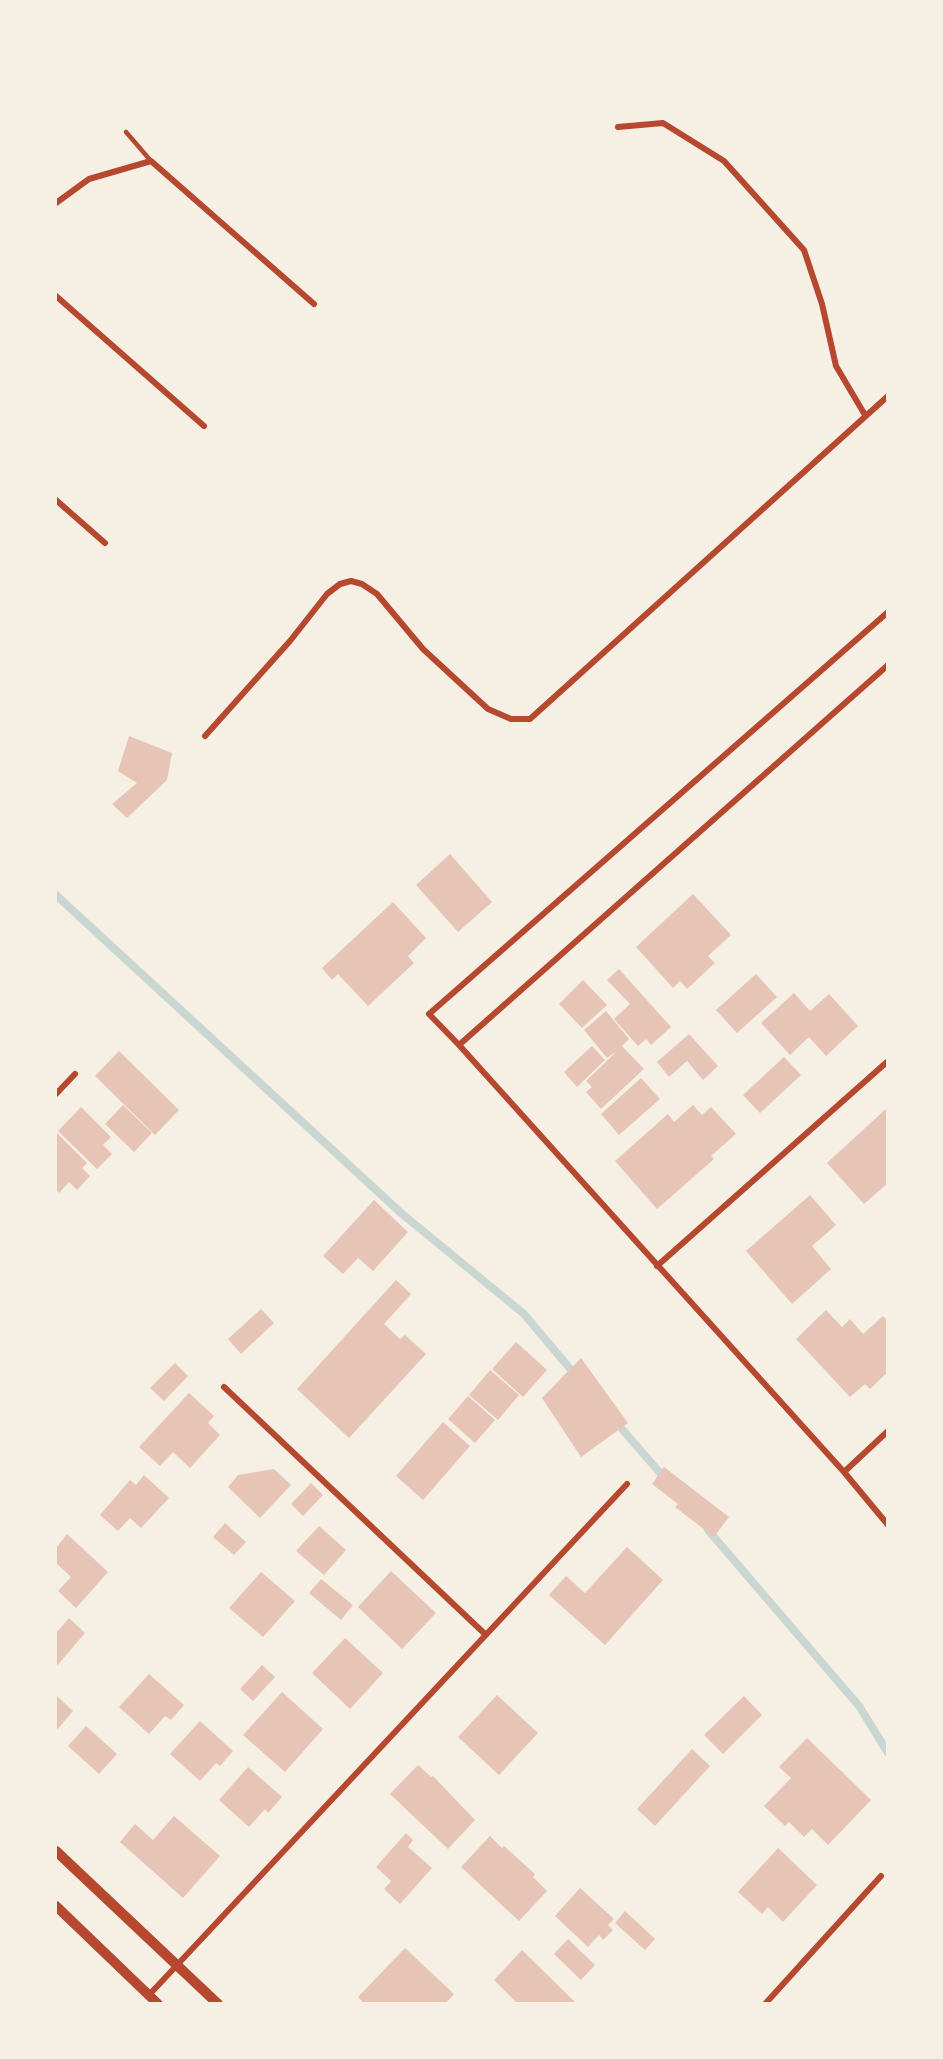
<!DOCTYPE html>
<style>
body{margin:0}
#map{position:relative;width:943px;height:2059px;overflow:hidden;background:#f6efe4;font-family:"PT Sans Narrow",sans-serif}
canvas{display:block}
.frame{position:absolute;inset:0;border:57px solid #f6efe4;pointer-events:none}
</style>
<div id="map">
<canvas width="943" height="2059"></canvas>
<div class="frame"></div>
</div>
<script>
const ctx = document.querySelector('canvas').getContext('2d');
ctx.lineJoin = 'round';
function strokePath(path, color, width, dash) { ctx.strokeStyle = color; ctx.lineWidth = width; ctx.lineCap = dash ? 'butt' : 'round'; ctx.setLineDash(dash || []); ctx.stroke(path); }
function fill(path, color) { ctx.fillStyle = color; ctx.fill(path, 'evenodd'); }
strokePath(new Path2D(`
 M56,895L401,1213L524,1314L577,1377
 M615,1421L667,1481
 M708,1530L859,1706L888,1753`), '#c9d6d2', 8);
fill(new Path2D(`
 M129,736L172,753L167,780L127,818L112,804L137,783L118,771Z
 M450,854L492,902L458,932L416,885Z
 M693,894L731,935L708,956L715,963L687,989L680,981L673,988L636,947Z
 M393,902L426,938L408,956L414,963L368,1006L338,974L332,980L322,968Z
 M619,969L671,1027L651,1045L646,1039L638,1046L614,1019L630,1004L607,980Z
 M756,974L777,997L737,1033L716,1010Z
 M583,980L607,1005L582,1028L559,1004Z
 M794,993L810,1011L829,994L858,1026L826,1056L809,1037L790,1055L761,1023Z
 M606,1011L629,1039L622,1046L644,1069L601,1109L586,1092L592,1087L586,1081L617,1051L607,1058L584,1030Z
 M689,1034L718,1066L703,1080L687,1061L669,1077L657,1062Z
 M592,1046L605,1060L577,1087L564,1072Z
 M119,1051L179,1110L155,1135L95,1076Z
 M784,1057L801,1075L760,1113L743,1095Z
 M641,1078L660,1099L619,1135L601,1114Z
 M123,1105L152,1133L134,1152L105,1124Z
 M693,1105L702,1115L711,1107L736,1134L711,1156L714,1159L657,1209L615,1161L668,1114L674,1122Z
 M81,1107L111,1137L103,1145L112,1154L97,1169L58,1131Z
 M888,1107V1183L864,1204L827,1163Z
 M56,1132L87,1163L82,1168L90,1176L77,1190L69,1182L59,1193L56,1189Z
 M810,1195L836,1225L812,1246L831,1269L792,1304L746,1251Z
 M374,1200L408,1232L373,1271L358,1258L343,1274L323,1256Z
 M396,1280L411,1294L384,1324L400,1339L405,1335L426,1354L349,1438L297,1389Z
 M261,1309L274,1323L241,1354L228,1339Z
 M826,1310L842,1327L850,1319L863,1334L883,1316L888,1321V1372L870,1389L865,1384L850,1397L796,1339Z
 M516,1342L547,1370L523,1397L492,1369Z
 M581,1358L628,1423L581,1457L542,1398Z
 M175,1363L188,1376L164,1401L150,1388Z
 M490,1370L519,1395L498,1420L469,1395Z
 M189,1393L214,1416L208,1423L220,1435L190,1468L173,1452L160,1466L139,1447Z
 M468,1396L495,1420L475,1443L448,1419Z
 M443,1422L470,1446L423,1500L396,1476Z
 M664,1467L729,1517L714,1537L675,1507L678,1504L652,1484Z
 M274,1469L291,1485L260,1518L228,1487L238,1475Z
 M144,1475L169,1498L141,1528L130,1518L118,1531L100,1515L130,1480L136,1485Z
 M311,1483L323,1495L303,1516L291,1504Z
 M225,1523L246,1542L234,1555L213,1537Z
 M319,1526L346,1550L324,1575L296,1551Z
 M67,1534L108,1572L76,1608L58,1591L71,1577L56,1563V1548Z
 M627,1547L663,1580L605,1645L549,1595L566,1576L585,1593Z
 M391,1571L436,1613L402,1649L358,1607Z
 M261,1572L295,1601L263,1637L229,1608Z
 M321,1579L353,1605L341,1620L309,1593Z
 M69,1618L85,1633L56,1667V1633Z
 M345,1638L383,1673L350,1709L312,1673Z
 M262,1665L275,1677L253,1701L240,1689Z
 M149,1674L184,1705L171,1720L165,1716L149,1734L119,1707Z
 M282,1692L323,1729L285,1772L243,1735Z
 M56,1695L73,1711L56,1731Z
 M497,1695L538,1733L499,1775L458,1737Z
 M744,1696L762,1715L723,1754L704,1735Z
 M200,1721L233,1751L220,1766L216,1763L200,1781L170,1754Z
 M86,1726L117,1754L99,1774L68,1746Z
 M807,1738L871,1800L828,1845L812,1829L804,1837L789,1822L785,1826L764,1806L791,1778L779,1767Z
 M692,1749L710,1766L655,1826L637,1809Z
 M418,1765L431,1777L433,1776L475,1820L448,1849L390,1794Z
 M248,1767L282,1797L268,1813L265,1809L249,1827L219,1800Z
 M174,1816L220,1856L183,1898L120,1842L135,1824L153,1840Z
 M406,1833L413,1840L408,1847L432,1868L400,1904L384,1889L391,1881L376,1867Z
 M490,1836L502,1848L504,1846L535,1874L533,1877L547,1891L519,1921L461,1867Z
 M778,1848L817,1885L783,1922L768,1907L762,1914L738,1892Z
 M580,1888L614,1919L608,1925L613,1930L603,1940L599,1935L588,1947L555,1916Z
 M625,1911L655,1939L645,1950L615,1923Z
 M568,1939L595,1965L581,1980L554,1954Z
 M405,1948L454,1994L445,2004H365L358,1997Z
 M522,1950L577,2004H518L494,1980Z`), '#e6c5b7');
strokePath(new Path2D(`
 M126,132L151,161`), '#b5482f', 4.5);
strokePath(new Path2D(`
 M618,127L663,123L724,161L804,250L822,304L836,366L865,415
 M56,203L89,179L151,161L314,304
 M56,296L204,426
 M56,500L105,543
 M888,612L429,1014L459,1045L844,1472L888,1525
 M205,736L290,641L327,594L340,584L351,581L362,584L377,594L423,649L488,709L511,719H530L888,396
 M459,1045L888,665
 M56,1094L75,1074
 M657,1266L888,1061
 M224,1387L486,1635
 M844,1472L888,1431
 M149,1995L627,1484
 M765,2004L881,1876`), '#b5482f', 6);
strokePath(new Path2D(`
 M56,1851L218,2004
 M56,1906L158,2004`), '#b5482f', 10);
</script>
